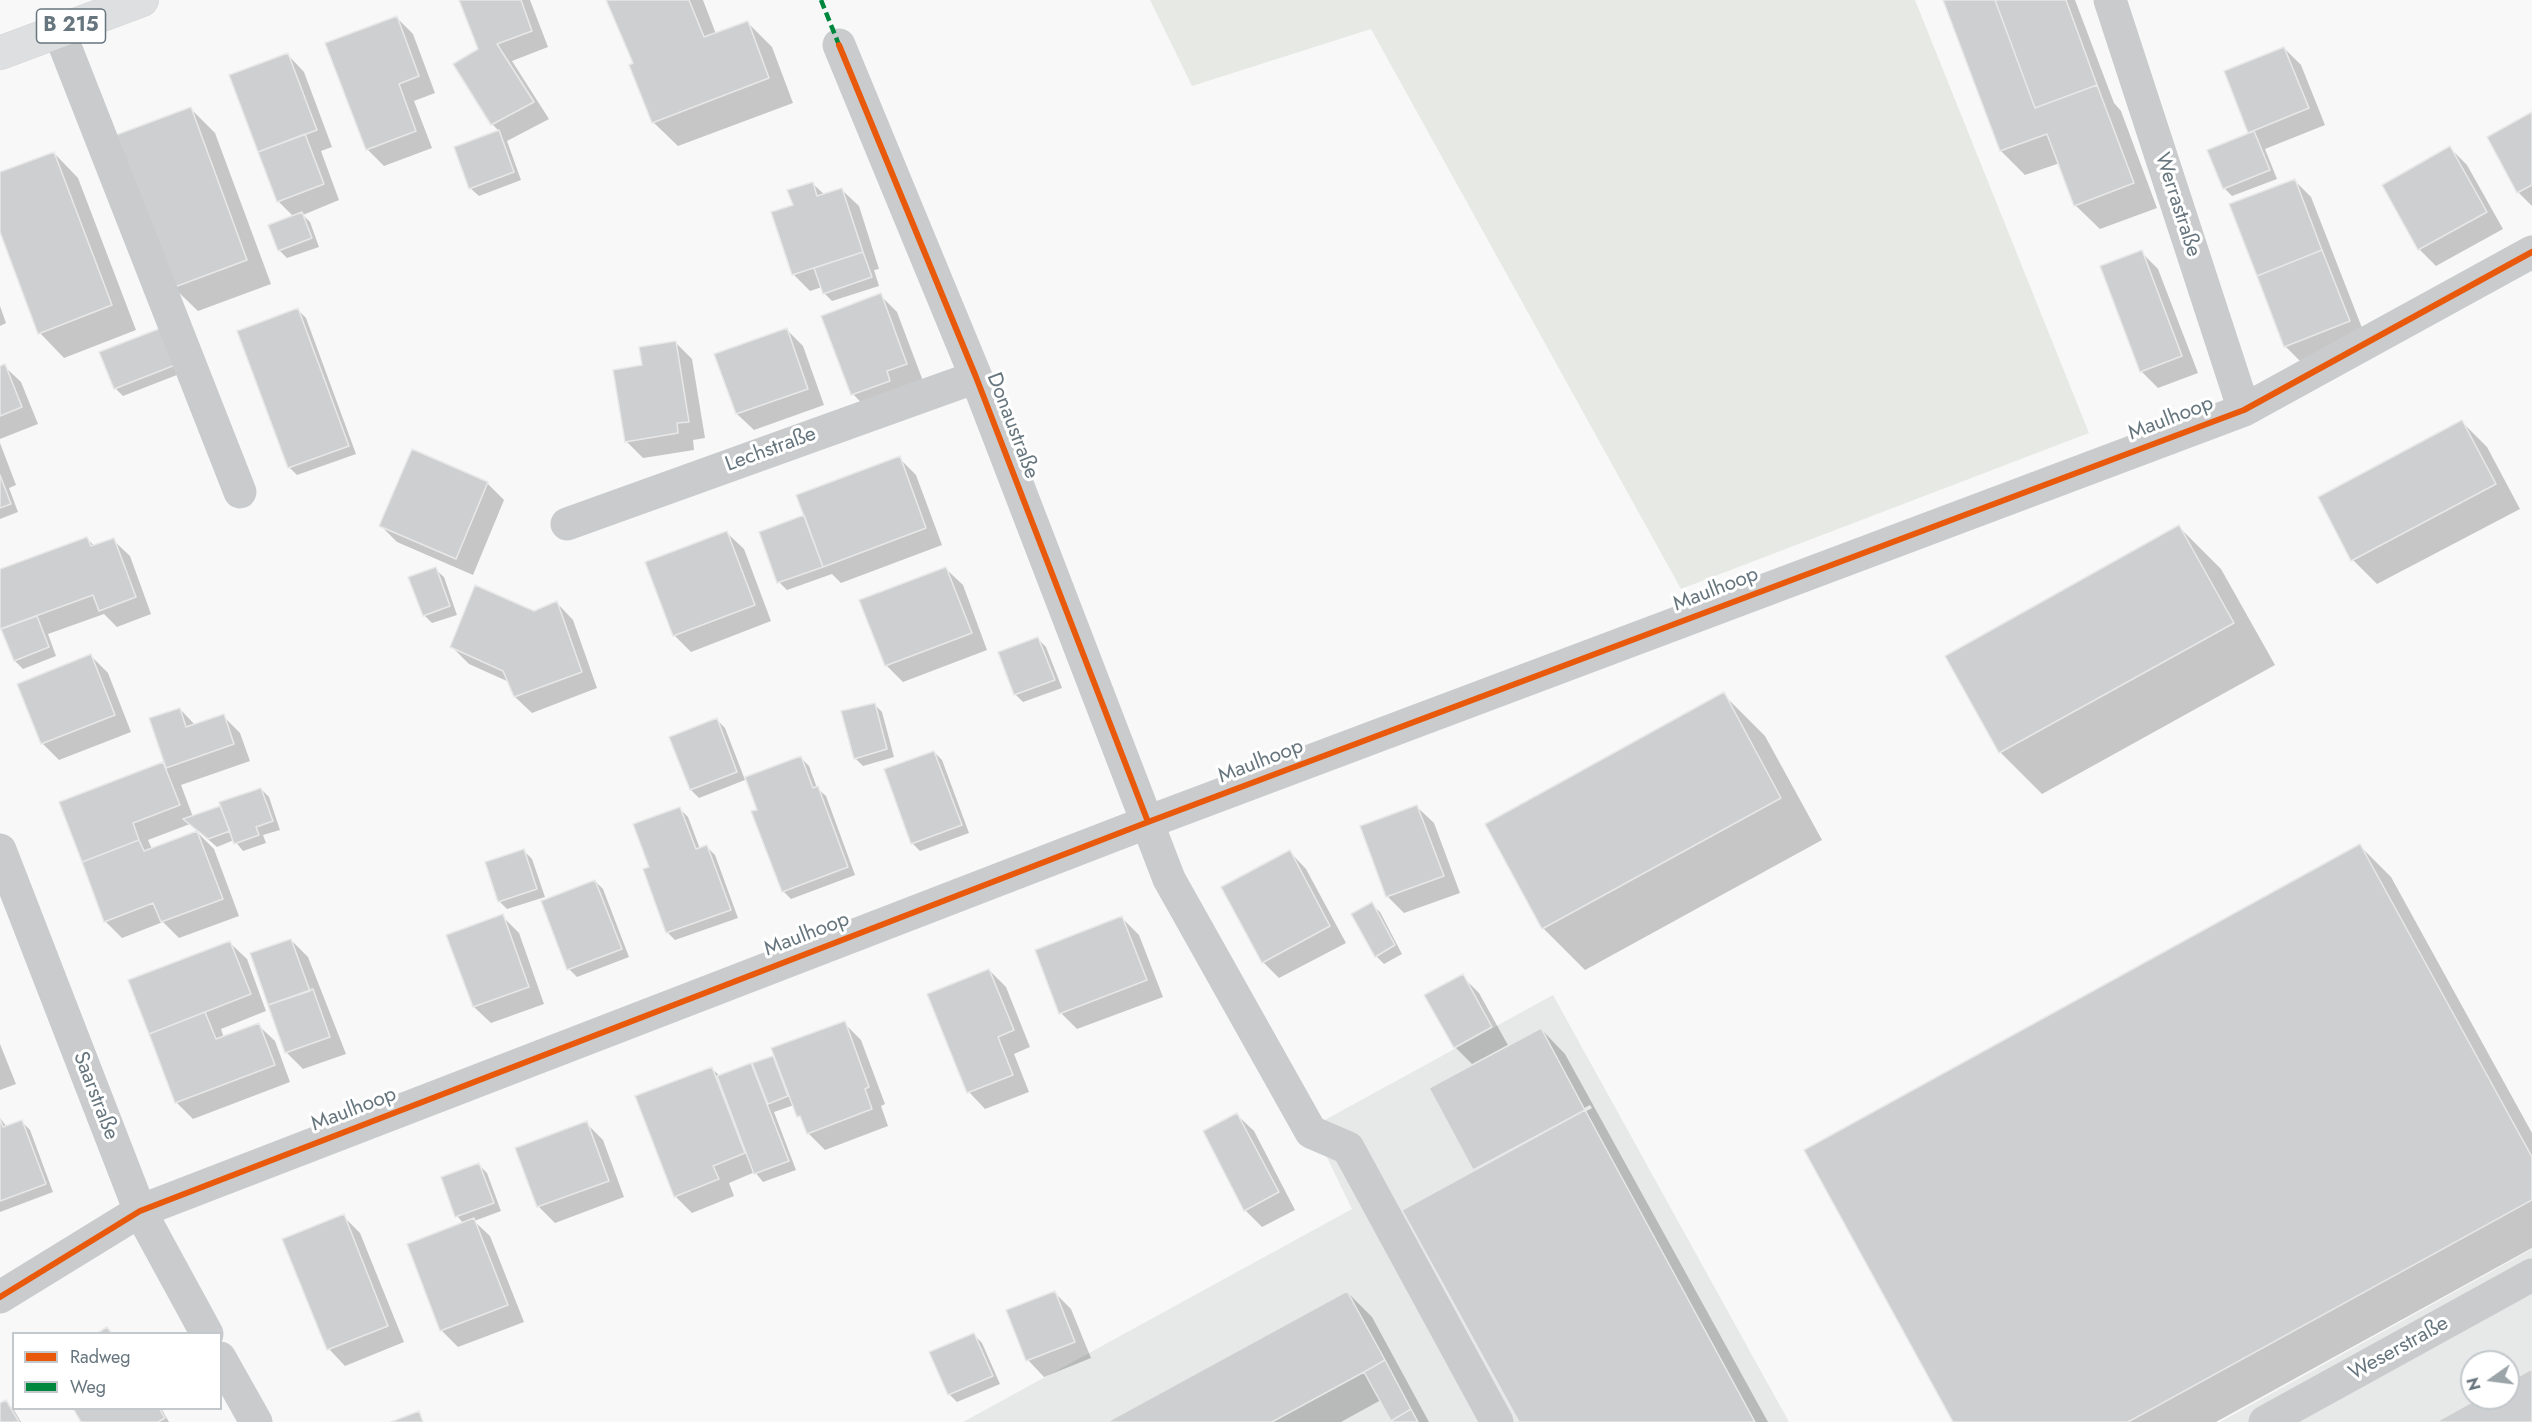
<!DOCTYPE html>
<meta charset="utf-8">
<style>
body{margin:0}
#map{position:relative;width:2532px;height:1422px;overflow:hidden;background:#f8f8f8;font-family:Jost,sans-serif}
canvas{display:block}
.legend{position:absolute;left:12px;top:1332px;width:210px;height:78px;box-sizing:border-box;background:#fff;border:2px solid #c2c8cb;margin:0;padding:8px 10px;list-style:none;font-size:18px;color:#67767e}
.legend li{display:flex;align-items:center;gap:12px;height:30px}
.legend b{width:30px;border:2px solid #c2c8cb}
.north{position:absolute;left:2460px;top:1350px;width:60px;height:60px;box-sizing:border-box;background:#fff;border:2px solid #c2c8cb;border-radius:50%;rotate:256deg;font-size:16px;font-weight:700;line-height:24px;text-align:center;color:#67767e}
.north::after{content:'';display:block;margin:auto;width:21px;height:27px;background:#9aa4a9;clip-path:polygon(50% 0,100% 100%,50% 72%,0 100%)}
</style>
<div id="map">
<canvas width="2532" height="1422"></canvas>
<ul class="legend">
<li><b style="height:8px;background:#e8590c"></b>Radweg</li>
<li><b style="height:8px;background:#00873e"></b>Weg</li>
</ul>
<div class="north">N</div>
</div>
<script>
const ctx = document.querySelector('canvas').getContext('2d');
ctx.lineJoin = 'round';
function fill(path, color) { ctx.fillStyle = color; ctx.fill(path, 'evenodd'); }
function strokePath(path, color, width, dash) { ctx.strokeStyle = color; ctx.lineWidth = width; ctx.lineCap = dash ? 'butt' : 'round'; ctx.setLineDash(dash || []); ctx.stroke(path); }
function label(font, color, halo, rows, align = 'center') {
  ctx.font = font + ' Jost,sans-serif'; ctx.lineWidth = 6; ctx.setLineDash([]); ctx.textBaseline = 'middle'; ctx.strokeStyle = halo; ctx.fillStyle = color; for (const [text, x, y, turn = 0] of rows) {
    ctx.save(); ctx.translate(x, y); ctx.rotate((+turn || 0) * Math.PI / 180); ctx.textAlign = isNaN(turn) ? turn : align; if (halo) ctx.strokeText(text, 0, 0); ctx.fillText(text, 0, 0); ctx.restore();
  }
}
fill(new Path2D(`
 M1553,995L1789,1422H963L1352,1209L1312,1127Z
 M2532,1249V1422H2220ZM2472,1362H2508V1398H2472Z`), '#e7e8e8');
fill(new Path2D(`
 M1150,0H1915L2089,433L1681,589L1371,29L1192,86Z`), '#e7e9e5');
fill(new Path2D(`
 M461,0H530L548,47L512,61L549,119L507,141L521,180L479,196L470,188L500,132L492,124L480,50Z
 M607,0H703L716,34L747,22L772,47L793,103L678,146L653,122L635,64Z
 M1945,0H2075L2114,103L2121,111L2157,208L2100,229L2075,205L2060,163L2025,175L2001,151Z
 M396,17L413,34L435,93L414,101L432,148L384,166L367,149Z
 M2284,48L2301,65L2325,125L2265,149L2277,179L2232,196L2224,188L2251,134L2249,132Z
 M288,55L304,72L332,147L321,151L339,200L303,215L310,222L319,247L287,258L279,250L294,217L278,201Z
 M191,109L215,133L271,284L198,311L173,287Z
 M2532,114V206L2519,193L2489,137Z
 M2450,148L2467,165L2503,229L2436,266L2419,249Z
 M54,153L78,178L136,330L64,358L40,333L0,228V174Z
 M2295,181L2311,197L2366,338L2302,363L2285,346Z
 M813,184L825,195L842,190L859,206L879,269L874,270L879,286L832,301L824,293L822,287L810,291L793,274Z
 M2141,252L2158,269L2198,373L2158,388L2141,371Z
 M880,295L897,312L923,381L869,411L853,394Z
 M0,306L6,323L0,326Z
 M298,310L306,318L356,454L297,475L289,467Z
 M160,330L182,373L123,396L115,388Z
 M787,330L803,346L824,405L754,430L737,414Z
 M675,342L692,359L705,438L693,440L694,450L643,458L626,441L643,366Z
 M4,366L21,382L38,424L0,439V367Z
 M2462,422L2487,447L2520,509L2377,584L2353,560Z
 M0,443L16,485L9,488L18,512L0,519Z
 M413,451L488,484L504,500L473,575L397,542L381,526Z
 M899,458L916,475L942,545L841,583L832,574L787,590L779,582L803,517Z
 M2179,527L2221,569L2275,665L2042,794L2000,752L1947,656Z
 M727,533L744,549L771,621L691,652L674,635Z
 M87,538L95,547L113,540L130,556L151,614L117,627L104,614L48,634L56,656L23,669L15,661L4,633L0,629V570Z
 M435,569L444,577L457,615L432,623L424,615Z
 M946,569L963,585L987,650L903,682L886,665Z
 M557,603L573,620L597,688L532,713L515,697L509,682L469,664L452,647Z
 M1038,639L1046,647L1062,688L1023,702L1015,694Z
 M91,656L108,673L131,732L59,760L42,743Z
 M1723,694L1765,736L1822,840L1585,970L1543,928Z
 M874,704L882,712L894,757L863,766L855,758Z
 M180,709L196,726L223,716L240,733L250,761L181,785L193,817L261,789L269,797L280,830L263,835L266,843L243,851L234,840L217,847L190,824L148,840L152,849L199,832L198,833L214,849L239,916L179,938L163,922L122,938L105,921L61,803L166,763Z
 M717,720L725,728L745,780L699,798L691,790Z
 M934,752L942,760L969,833L920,851L912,843Z
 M801,758L809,766L817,788L826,796L855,875L791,899L783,891L759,810Z
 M1417,807L1434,823L1460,893L1404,913L1388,897L1362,827Z
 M680,809L688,817L700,849L707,847L715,855L738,918L675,940L667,932L651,868Z
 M2360,846L2391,877L2532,1133V1248L2216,1422H1954Z
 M524,851L532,859L545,897L507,909L499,901Z
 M1290,852L1306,869L1346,943L1279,978L1263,962Z
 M595,881L603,889L629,957L577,977L569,969Z
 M1371,904L1380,912L1402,954L1384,964L1376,956Z
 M502,916L519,933L544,1004L491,1023L474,1007Z
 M1122,918L1139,935L1163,997L1077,1029L1061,1013Z
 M291,940L308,957L346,1054L303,1069L286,1052Z
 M230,943L247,959L266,1011L221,1029L224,1038L258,1025L275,1041L290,1082L193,1119L176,1102L130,981Z
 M989,970L1006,987L1030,1047L1014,1054L1029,1092L985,1109L969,1092Z
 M1462,976L1479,993L1509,1047L1541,1029L1565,1054L1768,1422H1520L1474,1169L1473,1065L1455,1047L1426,996ZM1590,1105L1592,1108L1480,1168V1164Z
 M844,1023L861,1040L885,1104L881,1106L888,1126L825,1150L808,1133L794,1105L774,1112L796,1170L763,1182L755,1172L729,1183L734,1196L692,1213L675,1196L711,1068L720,1076L772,1058L778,1063Z
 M0,1044L16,1084L0,1090Z
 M1237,1115L1254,1131L1295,1210L1262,1227L1245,1210Z
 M0,1118L7,1127L22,1122L30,1130L53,1192L0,1212Z
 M586,1123L603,1140L624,1197L555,1223L538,1206Z
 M479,1165L487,1173L501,1211L474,1221L490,1236L524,1322L458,1347L441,1330L464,1224L457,1216L442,1178Z
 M343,1216L360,1233L404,1342L345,1366L329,1349L284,1240Z
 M1054,1292L1071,1309L1091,1358L1044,1377L1028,1360Z
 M1347,1292L1372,1317L1429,1422H1391L1393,1421L1381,1400L1341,1422H1110Z
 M974,1335L982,1343L1000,1384L957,1402L949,1394Z
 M6,1402L14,1410L21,1422H0V1405Z
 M75,1408H161L169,1422H83Z`), '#0003');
const building = new Path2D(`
 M459,0H521L532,31L497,44L534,102L491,125L453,64L478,49Z
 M606,0H689L704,37L748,21L769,78L652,123L629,65L633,63Z
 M1943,0H1995L2035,108L2097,85L2134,183L2074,206L2047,134L2000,151Z
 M1995,0H2066L2097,85L2035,108Z
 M397,16L419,76L399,84L416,131L366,150L325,43Z
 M2284,47L2309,108L2248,133L2224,71Z
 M288,53L317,130L258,152L229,75Z
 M191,107L247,260L172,288L116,135Z
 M2532,112V185L2517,193L2487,137Z
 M499,130L514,172L469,189L454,147Z
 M2254,131L2270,170L2223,189L2207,150Z
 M305,134L324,184L277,202L258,152Z
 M2450,146L2487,212L2418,250L2382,185Z
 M54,152L112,305L38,334L0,232V172Z
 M2295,179L2322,250L2257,276L2229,204Z
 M813,182L817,196L842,188L863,252L792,275L771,212L793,205L787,190Z
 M302,212L312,238L278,251L268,225Z
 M2142,250L2182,356L2140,372L2100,266Z
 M2322,250L2350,321L2284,347L2257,276Z
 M863,252L872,277L823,294L814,268Z
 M881,293L907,364L887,371L890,381L851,395L821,316Z
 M298,308L349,446L288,468L237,331Z
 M161,328L175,365L114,389L99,352Z
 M787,328L808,389L736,414L714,354Z
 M676,341L689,422L677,423L678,433L625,442L613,370L642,365L639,347Z
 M5,364L22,407L0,416V366Z
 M2462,420L2496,484L2351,561L2318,497Z
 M412,449L488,482L456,559L379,526Z
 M900,456L926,528L823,567L796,495Z
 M0,475L11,504L0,508Z
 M804,515L823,567L777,583L759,532Z
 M2179,525L2234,623L1999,753L1945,656Z
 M727,531L755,605L673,636L645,562Z
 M87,537L91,546L114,538L136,597L99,611L93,595L0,629V569Z
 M436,567L450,606L423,616L408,577Z
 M946,567L972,633L885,666L859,600Z
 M475,585L534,611L557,601L582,672L514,697L503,671L450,647Z
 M37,616L49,647L14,661L1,629Z
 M1038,637L1055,680L1014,695L998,652Z
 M91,654L115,715L41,744L17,684Z
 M1724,692L1781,798L1542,929L1485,824Z
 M875,703L887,749L854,759L841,711Z
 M180,708L186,727L224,714L234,744L166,768L149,718Z
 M717,718L737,772L690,790L669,737Z
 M934,751L962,825L911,844L884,769Z
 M801,756L813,788L818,786L848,867L782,892L751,811L757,810L745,777Z
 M163,762L180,805L133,823L139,840L82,862L59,802Z
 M261,788L273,821L256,827L259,835L234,844L219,802Z
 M1417,805L1444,876L1386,897L1360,826Z
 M220,806L230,831L208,839L183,819Z
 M680,807L696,849L707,845L731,910L666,933L643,869L649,867L633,824Z
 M197,831L223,899L161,922L153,903L104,922L82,862L139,840L144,851Z
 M2360,844L2532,1157V1200L2128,1422H1953L1804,1150Z
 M524,849L537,889L498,902L485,862Z
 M1290,850L1330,926L1262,963L1221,887Z
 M595,880L622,949L567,970L541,901Z
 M1372,902L1395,945L1375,957L1351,914Z
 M503,914L529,987L473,1007L446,935Z
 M1122,916L1147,980L1059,1014L1035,950Z
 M291,939L310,991L268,1005L250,953Z
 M230,941L251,994L149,1034L128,980Z
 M989,969L1014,1030L998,1037L1013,1075L967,1093L927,994Z
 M1463,974L1492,1027L1454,1048L1424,995Z
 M313,989L330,1037L285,1053L268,1005Z
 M205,1012L216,1039L259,1023L275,1065L175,1103L149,1034Z
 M845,1021L869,1087L865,1089L872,1109L807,1134L800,1116L797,1117L771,1048Z
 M1541,1028L1585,1110L1473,1170L1429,1088Z
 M773,1056L788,1096L768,1104L752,1063Z
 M751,1063L789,1161L754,1174L717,1076Z
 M712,1067L745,1153L713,1166L719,1179L674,1197L635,1096Z
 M1585,1110L1755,1422H1519L1402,1210Z
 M1237,1113L1279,1192L1244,1211L1203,1131Z
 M0,1119L3,1127L22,1120L46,1184L0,1201Z
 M587,1121L609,1181L537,1207L515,1148Z
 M479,1163L494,1203L455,1217L441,1177Z
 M344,1214L388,1326L327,1350L282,1239Z
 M474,1218L508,1305L440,1331L407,1244Z
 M1055,1291L1075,1342L1026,1361L1006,1310Z
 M1347,1291L1385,1360L1364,1372L1272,1422H1107Z
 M107,1327L112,1334H96Z
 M974,1333L993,1376L948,1395L929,1352Z
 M1385,1360L1411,1409L1391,1421L1364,1372Z
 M2532,1369V1422H2436L2479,1398H2508V1382Z
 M6,1400L19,1422H0V1403Z
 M73,1408H159L165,1418L158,1422H81Z
 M1411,1409L1418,1422H1388L1391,1421Z
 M419,1411L423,1422H391Z`);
fill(building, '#cecfd0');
strokePath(building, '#e8e8e8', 1.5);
const major = new Path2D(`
 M0,53L142,0`);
strokePath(major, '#d3d4d5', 34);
strokePath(new Path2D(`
 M2110,0L2244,410
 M59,31L240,492
 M839,45L976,377L1169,879L1311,1132L1348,1148L1497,1422
 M567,524L976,377
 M0,850L140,1211L207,1334
 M0,1297L140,1211L1148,822L2244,410L2532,252
 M220,1358L256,1422
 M2265,1422L2532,1275`), '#c9cbcc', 33);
strokePath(major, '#dedfe0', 33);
strokePath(new Path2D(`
 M821,0L839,45`), '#00873e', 4.5, [9, 4.5]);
strokePath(new Path2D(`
 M839,45L976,377L1148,822
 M0,1297L140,1211L1148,822L2244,410L2532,252`), '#e8590c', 6);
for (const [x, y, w] of [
 [71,26,69]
]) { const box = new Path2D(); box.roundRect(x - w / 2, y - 17, w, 34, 4.5); ctx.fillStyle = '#fff'; ctx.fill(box); strokePath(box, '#67767e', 1.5); }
label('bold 20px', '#67767e', null, [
 ["B 215",71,26]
]);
label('21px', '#67767e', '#fff', [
 ["Werrastraße",2177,205,72],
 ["Maulhoop",2171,419,-21],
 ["Donaustraße",1012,426,69],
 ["Lechstraße",771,450,-20],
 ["Maulhoop",1716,590,-21],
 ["Maulhoop",1261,762,-21],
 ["Maulhoop",807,935,-21],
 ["Saarstraße",95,1096,69],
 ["Maulhoop",354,1110,-21],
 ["Weserstraße",2399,1349,-29]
]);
</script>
